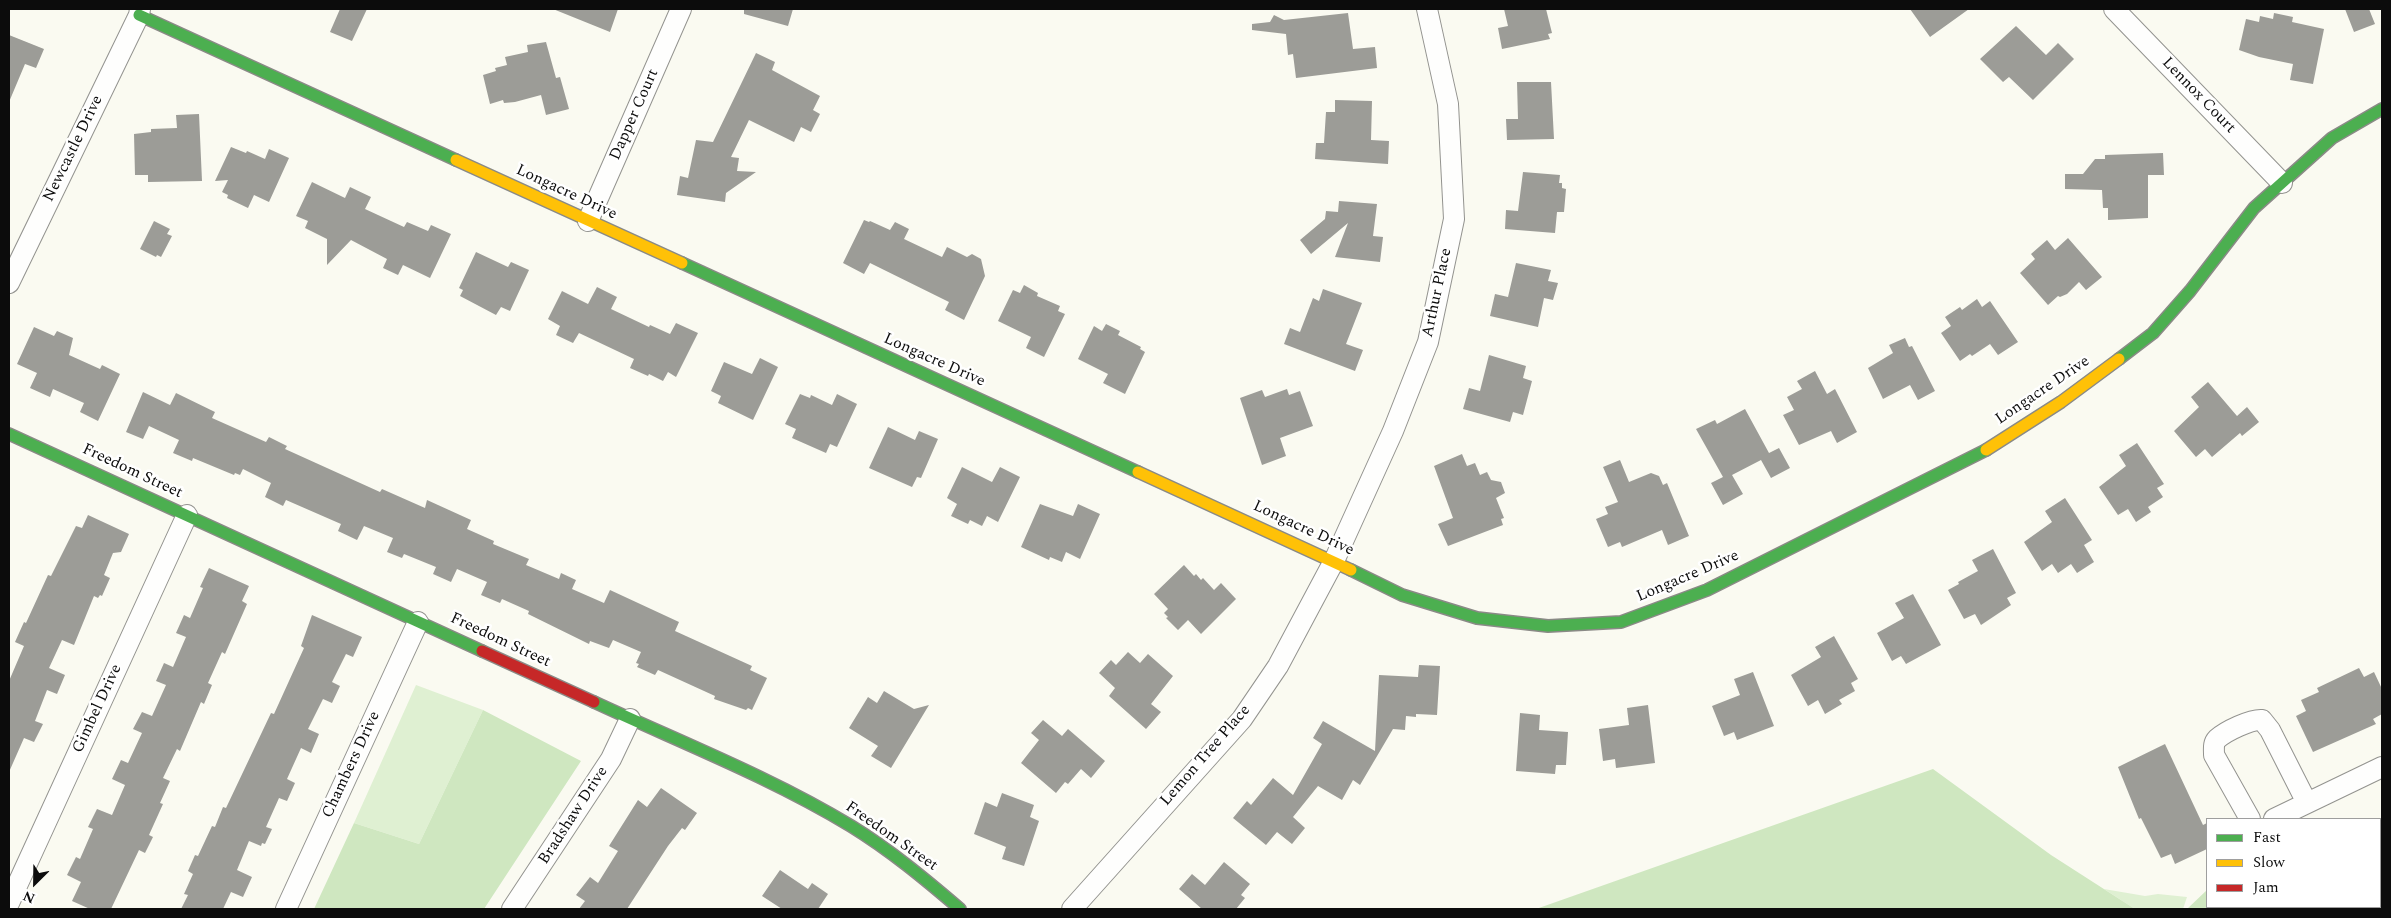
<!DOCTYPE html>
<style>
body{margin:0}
#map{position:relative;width:2391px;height:918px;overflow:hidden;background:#fafaf1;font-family:Spectral,serif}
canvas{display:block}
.frame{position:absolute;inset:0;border:10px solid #0c0c0c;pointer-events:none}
.legend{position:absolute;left:2206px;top:818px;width:175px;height:90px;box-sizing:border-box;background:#fff;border:1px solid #9e9e9e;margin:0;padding:6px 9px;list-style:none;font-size:15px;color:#0c0c0c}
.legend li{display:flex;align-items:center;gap:10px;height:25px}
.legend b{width:25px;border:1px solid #9e9e9e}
.north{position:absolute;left:10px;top:858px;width:50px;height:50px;-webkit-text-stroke:4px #fff;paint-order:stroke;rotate:203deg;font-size:14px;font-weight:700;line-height:20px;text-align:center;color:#0c0c0c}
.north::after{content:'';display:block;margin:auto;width:18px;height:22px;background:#0c0c0c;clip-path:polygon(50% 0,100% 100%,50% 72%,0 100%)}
</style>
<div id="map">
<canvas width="2391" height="918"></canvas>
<div class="frame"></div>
<ul class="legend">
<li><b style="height:6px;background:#4caf50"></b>Fast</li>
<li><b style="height:6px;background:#ffc107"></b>Slow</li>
<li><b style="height:6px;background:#c62828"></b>Jam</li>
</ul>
<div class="north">N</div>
</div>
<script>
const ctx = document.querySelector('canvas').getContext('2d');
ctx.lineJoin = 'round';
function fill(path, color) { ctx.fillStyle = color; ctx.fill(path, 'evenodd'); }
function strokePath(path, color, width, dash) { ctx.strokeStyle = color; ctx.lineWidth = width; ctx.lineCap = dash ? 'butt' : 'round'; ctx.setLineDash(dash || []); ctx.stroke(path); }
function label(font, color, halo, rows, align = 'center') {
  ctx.font = font + ' Spectral,serif'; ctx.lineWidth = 5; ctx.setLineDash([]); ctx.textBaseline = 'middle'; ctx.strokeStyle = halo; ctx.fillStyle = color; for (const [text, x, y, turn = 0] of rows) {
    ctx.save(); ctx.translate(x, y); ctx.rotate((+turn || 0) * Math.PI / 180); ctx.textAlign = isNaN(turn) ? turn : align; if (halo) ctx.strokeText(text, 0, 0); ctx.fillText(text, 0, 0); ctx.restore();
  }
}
fill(new Path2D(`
 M416,685L483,710L419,844L354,823Z
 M2104,889L2145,896L2158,894L2187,897L2183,909H2135Z`), '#dff0d2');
fill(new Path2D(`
 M483,710L581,761L484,909H314L354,823L419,844Z
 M1933,769L2051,855L2135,909H1536Z
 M2382,828V909H2187L2207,890V907H2380V829Z`), '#cfe7c0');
fill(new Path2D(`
 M340,9H367L352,41L330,32Z
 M553,9H618L610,32Z
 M744,9H793L788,26L744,14Z
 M1504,9H1546L1552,33L1548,34L1550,39L1502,49L1498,28L1508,26Z
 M1910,9H1969L1930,37Z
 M2345,9H2369L2375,24L2354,32Z
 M1348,13L1353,49L1375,47L1377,68L1296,78L1293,54L1288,55L1286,34L1252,30V24L1270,22L1274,15L1284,20Z
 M2274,13L2293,17L2292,22L2324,29L2313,84L2290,80L2293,64L2259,57L2239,50L2246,19L2259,22L2260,16L2273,19Z
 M2016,26L2046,55L2058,43L2074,59L2033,100L2009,77L2003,82L1980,59Z
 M9,35L44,49L36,68L25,64L9,102Z
 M546,42L556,78L560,77L569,109L546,115L541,95L515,102L504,103L503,100L490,104L483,75L496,71L495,68L507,65L505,57L528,52L527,45Z
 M756,53L775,62L772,70L820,96L813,110L820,114L811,132L801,127L794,142L749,120L731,157L739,158L737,171L756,172L726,193L725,202L677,195L680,176L688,178L696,140L713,142Z
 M1517,82H1551L1554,139L1507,140L1506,119H1518Z
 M1335,100L1372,101L1371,140L1389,141L1388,164L1315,159L1316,143H1324L1326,112H1335Z
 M199,114L202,181L148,182V175H135L134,134L151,132V129L177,128L176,115Z
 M231,147L246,153L247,151L265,159L269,149L289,158L269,202L254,195L248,208L227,198L228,195L222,192L228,180L215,181Z
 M2163,153L2164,175H2148V218L2108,220V208H2103L2102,190L2065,189V174H2083L2095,159H2105V155Z
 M1523,172L1560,175L1559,183H1562V188L1566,189L1564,212H1557L1555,233L1505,229L1506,210L1518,211Z
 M312,182L345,198L350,187L371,197L365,209L404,227L407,222L428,231L431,225L451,234L430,278L403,265L398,275L383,268L387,259L351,240L327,265V239L305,228L308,221L296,216Z
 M1339,201L1377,204L1373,236L1383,237L1380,262L1335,257L1348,223L1311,254L1300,240L1325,219L1326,211L1338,212Z
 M864,220L869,222L870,221L890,230L895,222L909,229L904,239L942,257L947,247L967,257L972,254L981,259L985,276L964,320L945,310L949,302L870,263L864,274L843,263Z
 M154,221L170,229L167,234L172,236L161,257L157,255L156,257L140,249Z
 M2068,238L2102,277L2086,290L2079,282L2067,294L2060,297L2058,296L2048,305L2020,273L2035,259L2031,254L2047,240L2055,250Z
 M476,252L508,267L511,262L529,270L510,311L501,307L496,315L460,296L463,290L459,288Z
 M1516,263L1551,270L1548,281L1558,283L1553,300L1544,298L1538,327L1490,316L1495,294L1508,297Z
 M1024,285L1038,293L1037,296L1060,306L1058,311L1065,314L1044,357L1026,348L1031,337L998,321L1013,290L1020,293Z
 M597,287L617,297L611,309L649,327L650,325L670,334L676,323L698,333L676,377L668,372L663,381L649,374L648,376L630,368L634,359L579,333L573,343L556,335L560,326L548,319L562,291L588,304Z
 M1323,289L1362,303L1346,344L1363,350L1355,371L1284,344L1290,328L1300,332L1313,298L1319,301Z
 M1977,299L1982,307L1990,301L2018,342L1998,355L1990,344L1972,356L1970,354L1960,361L1941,333L1951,326L1945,317L1960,307L1962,310Z
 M1106,324L1120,331L1118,335L1141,347L1140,349L1145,352L1125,394L1103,383L1108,374L1078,359L1094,326L1102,331Z
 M34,327L54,336L57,331L73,338L69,355L100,369L102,365L120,374L98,421L80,412L84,403L53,389L50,397L30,388L37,373L17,364Z
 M1905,338L1909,347L1912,346L1935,391L1918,400L1910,385L1883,399L1868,368L1893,353L1889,345Z
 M1489,355L1526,366L1523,378L1532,381L1523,415L1513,412L1510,422L1463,409L1469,388L1480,391Z
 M760,358L778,367L753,420L718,403L721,396L711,391L724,362L752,374Z
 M1815,371L1827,394L1835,389L1857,432L1837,443L1831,431L1799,445L1783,415L1794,410L1787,397L1802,389L1797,381Z
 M2208,382L2237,416L2247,407L2259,422L2242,436L2240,433L2212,457L2205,449L2196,457L2174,431L2199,407L2191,397Z
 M1287,389L1289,395L1300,391L1313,426L1280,438L1286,456L1262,465L1240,398L1262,390L1265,397Z
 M143,392L170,405L176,393L215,412L212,418L266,442L269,437L287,446L285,449L380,492L382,489L425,508L427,500L471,520L467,529L494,541L493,544L529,559L526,565L559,579L561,573L576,580L572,589L604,603L610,590L679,622L675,631L752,666L750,670L767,678L752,710L748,708L746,710L714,699L715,696L658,670L655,675L637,667L639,664L636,663L641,652L613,640L609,648L590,641L589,644L528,614L529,611L502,599L500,603L481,595L487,582L457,569L451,582L433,574L436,567L404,554L402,558L387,552L393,538L364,526L357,540L338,531L341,524L286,500L283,506L265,497L271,483L243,469L240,475L235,473L234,475L193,458L192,461L173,453L179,440L149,426L143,439L126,432Z
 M800,394L810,398L811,395L832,405L837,394L857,404L837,447L830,444L826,453L792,438L796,429L785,424Z
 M1745,409L1769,453L1779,448L1790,468L1771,478L1761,460L1732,475L1743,494L1723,505L1711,483L1723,477L1696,429L1715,420L1717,424Z
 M888,427L915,440L919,431L938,439L921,478L917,477L912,487L869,468Z
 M2137,443L2164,484L2157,488L2163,497L2148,507L2151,512L2136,522L2128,509L2118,515L2099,487L2126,466L2119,455Z
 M1462,454L1467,466L1475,463L1480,475L1487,472L1491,480L1501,482L1505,493L1496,498L1504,518L1501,519L1503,525L1448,546L1438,524L1453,518L1434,466Z
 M1620,460L1629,482L1651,473L1659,476L1663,485L1667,483L1689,536L1668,545L1662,530L1622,547L1620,542L1608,547L1596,519L1608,514L1605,507L1618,502L1603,467Z
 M962,467L992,482L1000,467L1020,477L998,522L987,516L982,526L970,520L968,524L951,516L957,504L947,498Z
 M2065,498L2092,540L2084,545L2094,562L2077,573L2071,564L2058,573L2052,564L2042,571L2024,542L2052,522L2045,511Z
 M1040,504L1073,516L1078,504L1100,514L1080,559L1066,552L1062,562L1050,557L1049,560L1021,547Z
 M88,515L129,534L121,552L113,553L104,575L110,578L102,596L100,595L98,598L94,596L74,645L62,640L49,668L65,675L57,694L47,690L35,721L43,724L34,742L24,738L9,772V681L24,646L15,642L24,622L26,623L48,575L51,576L76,526L82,528Z
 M1993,549L2016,593L2007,598L2011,605L1981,625L1975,614L1964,619L1948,590L1959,584L1958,582L1978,571L1972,560Z
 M1184,565L1194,576L1196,574L1201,580L1203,578L1214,590L1221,583L1236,599L1201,634L1188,620L1178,630L1166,618L1168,617L1164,613L1168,609L1154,594Z
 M209,568L249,586L242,601L247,604L225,654L222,652L208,683L212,685L204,704L201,702L180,751L177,749L163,778L170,781L160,803L163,804L149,835L153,837L145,853L139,850L111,909H90L72,901L81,882L67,875L76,857L80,859L93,829L88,827L97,809L112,815L125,785L112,779L121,760L128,763L142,733L133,729L142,712L152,716L166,685L156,681L164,663L173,667L186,637L176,633L184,615L190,618L203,588L200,587Z
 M1913,594L1941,645L1906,664L1901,656L1892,661L1877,633L1904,618L1895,603Z
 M312,615L362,637L353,657L346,654L332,682L340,686L332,703L323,699L308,729L319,734L311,753L301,748L287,779L295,783L287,801L279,798L266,827L272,829L265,844L262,843L261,846L249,841L237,870L252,877L243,897L231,892L223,909H181L188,895L184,894L193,874L188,871L195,855L198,856L212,826L215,827L223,807L226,808L271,713L274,714L304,648L301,646Z
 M1834,636L1858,679L1851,683L1855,691L1839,700L1842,704L1825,714L1818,700L1808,706L1791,675L1821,657L1815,647Z
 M1128,652L1140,663L1148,654L1173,676L1151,704L1161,712L1146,729L1109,696L1115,688L1099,673L1111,660L1116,665Z
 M1419,665L1440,666L1437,715L1416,714V717L1406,716L1405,730L1393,729L1360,785L1353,780L1342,800L1318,786L1293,817L1305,828L1292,844L1277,832L1266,845L1233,818L1247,801L1251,805L1273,778L1293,795L1322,744L1313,738L1323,721L1375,751L1379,675L1418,677Z
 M2359,668L2364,677L2374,672L2382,689V714L2373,719L2376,724L2313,752L2296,716L2306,711L2301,700L2319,692L2317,688Z
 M1753,672L1774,726L1737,740L1734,732L1724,736L1712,706L1740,695L1734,679Z
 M884,691L914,709L929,705L891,768L871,756L878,746L849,728L868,697L877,703Z
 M1648,705L1655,763L1616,768L1615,759L1603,761L1599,729L1629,725L1627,708Z
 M1520,713L1540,715L1539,730L1568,732L1566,765H1556L1555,774L1516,771Z
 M1043,720L1062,736L1068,729L1105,761L1091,778L1081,769L1068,784L1065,782L1056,793L1021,763L1039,740L1031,733Z
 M2165,744L2203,825L2207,823V849L2175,864L2171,854L2161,858L2141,818L2139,819L2118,767Z
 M661,788L697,813L685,830L682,828L668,846L627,909H579L585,901L576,895L590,877L598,883L618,851L609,846L638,800L647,807Z
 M1002,793L1034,805L1030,817L1039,821L1024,866L1002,859L1006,847L974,834L985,802L997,807Z
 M1224,862L1250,884L1241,895L1245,898L1236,909H1202L1179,889L1192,874L1205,885Z
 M780,870L808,889L812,883L828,894L818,909H782L762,896Z`), '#9c9c97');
const street = new Path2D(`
 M2114,9L2282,183
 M588,221L681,9
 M9,283L139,15L140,9
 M2250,819L2214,755C2214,749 2213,743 2217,739C2226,731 2251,719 2262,720L2270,730L2307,803
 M2274,819L2382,767
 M9,903L187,515
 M286,909L418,622
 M512,909L611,759L630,719
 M1072,909L1242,719L1278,666L1334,561L1393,431L1428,342L1454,219L1448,104L1427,9`);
const fast = new Path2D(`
 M139,15L456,160
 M682,263L1138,472
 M2119,359L2153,333L2190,291L2254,208L2332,138L2382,109
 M9,434L482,651
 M1351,570L1402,595L1477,618L1548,626L1621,622L1707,590L1986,450
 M594,702C680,742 770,777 851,826C890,850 925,879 960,909`);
const slow = new Path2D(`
 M456,160L682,263
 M1986,450L2061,402L2119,359
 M1138,472L1351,570`);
const jam = new Path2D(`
 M482,651L594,702`);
strokePath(street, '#93938f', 22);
strokePath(fast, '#8a8a86', 14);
strokePath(slow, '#8a8a86', 14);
strokePath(jam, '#8a8a86', 14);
strokePath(street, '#fefefd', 20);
strokePath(fast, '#4caf50', 11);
strokePath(slow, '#ffc107', 11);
strokePath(jam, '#c62828', 11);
label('16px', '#0c0c0c', '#fff', [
 ["Lennox Court",2198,96,46],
 ["Dapper Court",635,115,-66],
 ["Newcastle Drive",74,149,-64],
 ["Longacre Drive",566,193,25],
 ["Arthur Place",1438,293,-78],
 ["Longacre Drive",934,361,24],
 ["Longacre Drive",2043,391,-34],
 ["Freedom Street",132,472,25],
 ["Longacre Drive",1303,529,25],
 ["Longacre Drive",1688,577,-23],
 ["Freedom Street",500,641,25],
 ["Gimbel Drive",98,709,-65],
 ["Lemon Tree Place",1206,756,-49],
 ["Chambers Drive",352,765,-65],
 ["Bradshaw Drive",574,816,-57],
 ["Freedom Street",891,837,35]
]);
</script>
